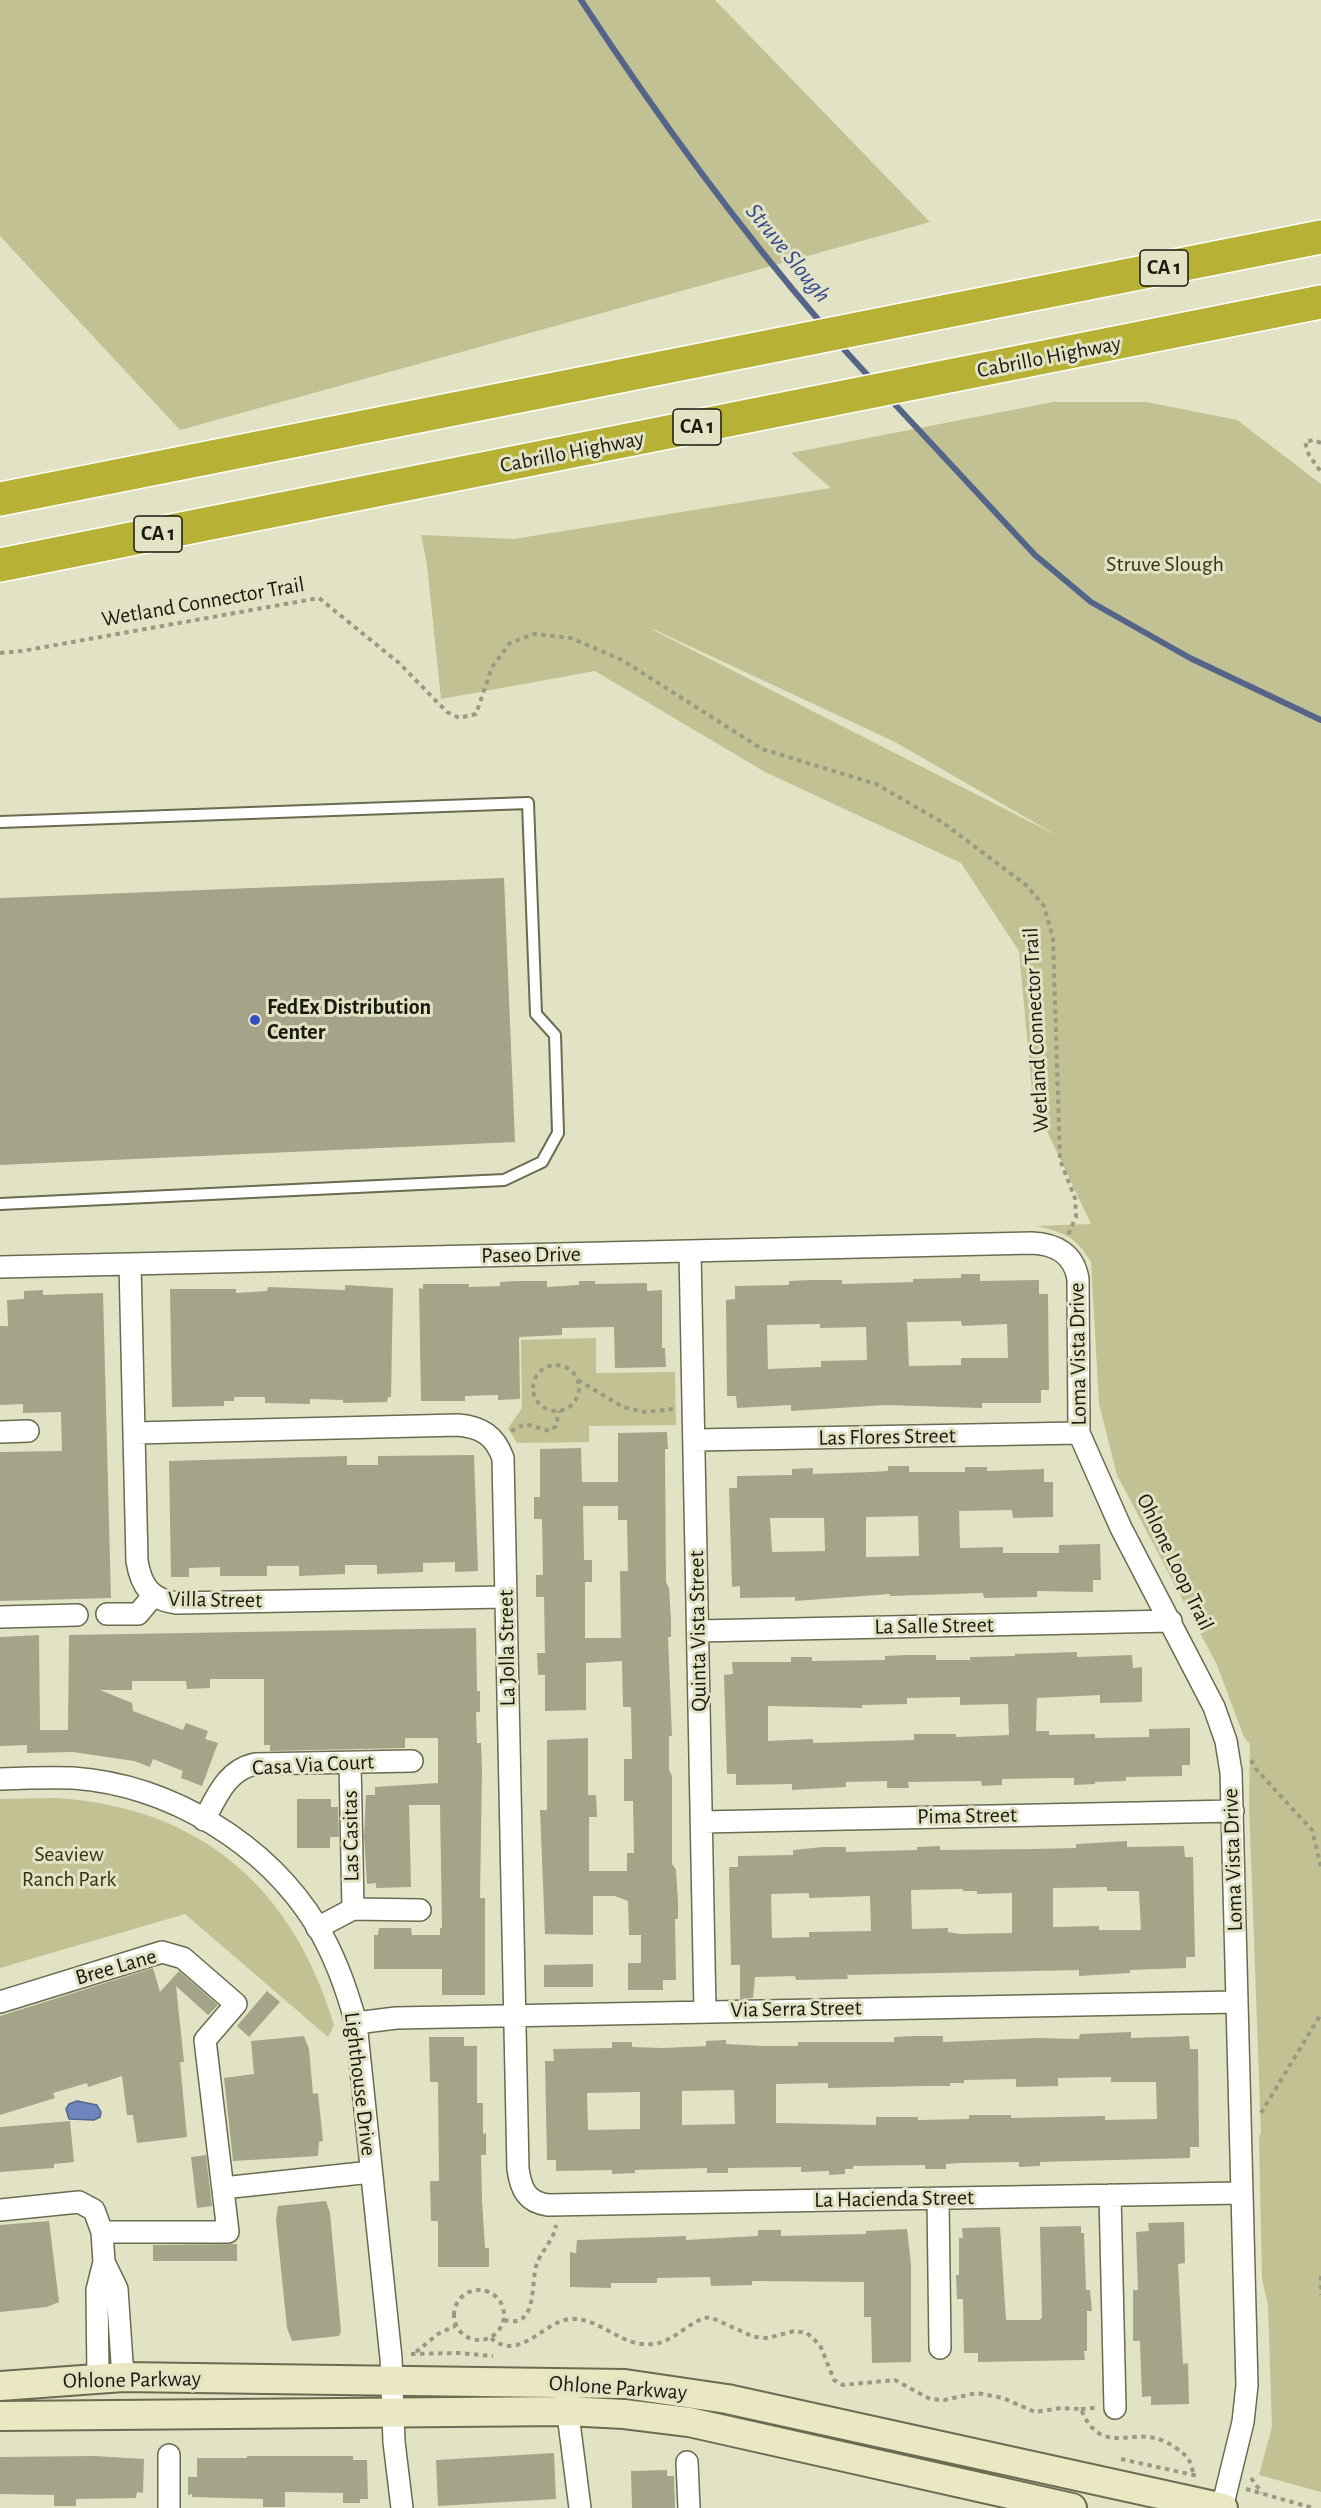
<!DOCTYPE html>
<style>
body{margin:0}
canvas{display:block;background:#e2e2c4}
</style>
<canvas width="1321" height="2508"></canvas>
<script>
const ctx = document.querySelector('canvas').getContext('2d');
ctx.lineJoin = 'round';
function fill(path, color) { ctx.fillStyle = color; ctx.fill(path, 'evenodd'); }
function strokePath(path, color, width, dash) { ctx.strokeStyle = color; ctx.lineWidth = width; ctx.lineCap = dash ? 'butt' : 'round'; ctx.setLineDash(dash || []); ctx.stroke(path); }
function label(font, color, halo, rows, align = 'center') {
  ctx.font = font + ' "Alegreya Sans",sans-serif'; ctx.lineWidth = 6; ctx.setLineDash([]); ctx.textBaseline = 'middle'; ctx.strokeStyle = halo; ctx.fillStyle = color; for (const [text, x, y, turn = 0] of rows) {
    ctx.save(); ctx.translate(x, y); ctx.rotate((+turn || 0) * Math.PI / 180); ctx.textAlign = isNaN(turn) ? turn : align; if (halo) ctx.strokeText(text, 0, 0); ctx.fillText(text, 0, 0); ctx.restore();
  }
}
fill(new Path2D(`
 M0,0H715L930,222L180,430L0,236Z
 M1053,402H1146L1237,420L1321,484V2492L1259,2475L1272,2427L1268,2305L1262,2279L1259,2137L1261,2133L1249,1803L1250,1744L1244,1737L1217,1665L1117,1475L1099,1404L1091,1262C1075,1236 1065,1233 1037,1226L1091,1224L1033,1102L1019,951L961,863L765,772L595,671L441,699L427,564L421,535L514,539L831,488L791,453ZM653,629L895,742L1058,836L653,630Z
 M596,1338V1373L675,1372L676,1425L589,1426V1442L517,1443L508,1428L522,1408L521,1340Z
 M56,1798C201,1807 293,1888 334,2025L328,2037L185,1914L0,1968V1799Z`), '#c2c193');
const water = new Path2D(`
 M77,2101L97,2105L101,2112L100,2117L94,2120L69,2119L66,2109L69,2104Z`);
fill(water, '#6f85bf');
strokePath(water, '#55658a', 1.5);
strokePath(new Path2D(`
 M581,0C655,113 734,222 822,324
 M839,344L872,380
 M890,399L1035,555L1091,602L1190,658L1321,720`), '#55658a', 6);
fill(new Path2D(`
 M504,878L515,1142L0,1165V898Z
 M961,1274H980V1281L1039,1280V1294H1048L1049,1390H1041V1403H982V1408L886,1405L791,1411V1405L737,1408L736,1396H727L726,1300L735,1299V1286L789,1285V1281L812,1280H842V1284L913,1282V1279L961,1278ZM961,1321L962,1326L1007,1324L1008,1358H961V1365L909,1366L907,1322ZM820,1324V1328L866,1327L867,1360L821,1361V1367L768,1369L767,1325Z
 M516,1281H547V1287L579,1285V1281H595V1284L647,1283V1291L662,1290V1348H665L666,1367L615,1368L614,1327L562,1328V1335L519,1337L520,1399L498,1400V1395L465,1396V1401H421L419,1288L423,1289V1284H469V1287L500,1286V1282Z
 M345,1285L393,1288L391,1397H388L387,1402L343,1403V1400L310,1399V1404L265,1403V1397H234V1401H224V1406L172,1407L170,1289H236V1293L267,1291L268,1287L345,1290Z
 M43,1290V1295L103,1293L111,1598L0,1601V1452L62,1451L61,1412L23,1413V1404L0,1405V1326H8L7,1300L24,1299V1291Z
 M667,1432L668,1449H665L666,1582L669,1588L671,1620V1637H668L672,1736H669V1770L672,1776V1864L676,1870L678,1902V1919H675L676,1980H663V1990H628V1963H641V1935H629L628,1901L615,1896H593V1935L545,1934L540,1810H547V1740L588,1738V1795H596L597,1817H589V1871H627V1853H634L633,1801H624V1759H632L631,1707H623L622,1661L586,1663V1710L545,1711V1675H538L537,1653H545L544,1597H536V1575H543L542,1519H534V1497H540V1449L581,1448L582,1482H618V1433ZM583,1506H618V1520H627L628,1571H620L621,1638H585V1582H592V1560H584Z
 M474,1455L478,1571L455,1572V1562L423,1563V1572L399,1573L377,1574V1565H345V1574L299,1576V1566H267V1576H220V1567L189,1568V1577H171L169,1461L347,1456V1465H378V1456Z
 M888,1466H909V1472H965V1467H987V1471L1044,1469V1482H1053V1517L1013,1518L1012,1510L959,1511L960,1548L1003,1547V1553H1059V1545L1100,1544L1101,1580H1093V1592L1037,1591V1597L984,1598L983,1593L890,1596V1594L795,1601V1597L740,1598V1586L732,1587L729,1488H737V1476L792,1475V1469L813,1468V1474L871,1472L888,1471ZM918,1516L919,1556L866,1557V1517ZM770,1518H824L825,1551L772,1552Z
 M476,1628L477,1691H480V1712H476L477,1743H481L482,1769L480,1898H485V1995H442V1969H374V1935H378L379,1928H411L412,1935H440V1928H442L440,1805H409L411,1887L376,1888V1883L367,1884L364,1836L366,1795H375V1787L438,1783V1738H405V1748L270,1751V1745H264V1679H210V1688L187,1689L186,1681H132V1690H100L132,1703L133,1711L183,1730L186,1723L208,1731L205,1739L218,1743L202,1786L181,1778L183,1771L153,1759L150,1767L134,1761L73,1752L27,1753V1745L0,1746V1637L39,1635L40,1730H68L69,1635Z
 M1077,1652V1657L1132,1655L1133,1668L1142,1667V1702L1100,1703V1695L1037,1698L1036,1731H1049V1735L1095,1734V1738L1149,1737V1729L1190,1728V1765H1182V1776L1126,1777V1781L1095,1782V1784L1074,1785V1778H1056L1002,1779V1785L982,1786L981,1781L908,1782L909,1788H887V1781L846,1782V1787L792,1790V1784L736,1785V1774H727L724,1675L733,1674L732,1662H791V1657H812V1661L885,1660V1656L905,1655H936V1660H970V1657L1015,1656V1654ZM960,1697V1705L1008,1704L1009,1735L956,1737V1734H914V1740L813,1743V1739L768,1741V1706L862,1708V1705L907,1704V1698Z
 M297,1799H331V1807H338L339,1837H330V1848H297Z
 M1127,1841V1847L1184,1846L1185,1857H1193L1195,1957H1186V1968L1130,1970V1973L1079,1976V1970L847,1975L848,1979L796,1980L795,1976L755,1977L753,1998L740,1999V1965H731L729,1867H738V1856L793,1855V1850L823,1847H846V1852L917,1850V1847L940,1846V1850L1034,1849L1076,1848V1844ZM1107,1887V1891H1139L1141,1930H1099V1926L1053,1927V1888ZM963,1889V1891H977V1894L1012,1893V1933L960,1934L948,1932V1928L912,1929L911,1890ZM809,1893V1898L870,1896L871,1931L809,1932V1937L772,1938L771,1894Z
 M593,1964V1987H544V1965Z
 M153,1968L160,1992L179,1971L218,2005L208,2015L176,1986L184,2062H180L187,2137L137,2143L133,2115H127L122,2076L88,2087L87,2083L53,2093L55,2098L0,2115V2016Z
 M267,1991L280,2002L249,2037L237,2026Z
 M1131,2032V2038L1189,2036L1190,2049H1198L1199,2147H1190V2158L1040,2162V2166L1019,2167V2162L960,2163L946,2164V2169H925V2165L853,2166V2169H845V2174L829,2175V2171L801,2172V2167L728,2168V2173H707V2168L635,2170V2173L612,2174V2170L556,2171V2160H547L545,2061H554L553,2049L612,2048V2042H632V2047L663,2048L706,2046V2041L726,2040V2044L763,2046H798V2042H894V2037L914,2036H943V2042L1038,2038L1079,2039L1080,2034ZM1111,2077V2082H1156L1157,2119L1105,2120V2116L1011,2118V2115H969V2119L918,2120V2117H876V2125L776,2123V2084L828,2083V2088L923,2086H950V2083H964V2080L1016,2079V2087L1058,2086V2078ZM734,2090L735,2124L682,2125V2091ZM640,2092V2129L588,2130L587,2093Z
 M304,2036L309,2049L313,2094L318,2093L323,2141L319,2142L318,2156L233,2161L224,2078L254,2074L251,2041Z
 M429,2037H464V2046H477V2103H483V2134L486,2133V2155H481L482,2200L485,2248H489V2267H438V2221H431L430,2181H439L438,2082H430Z
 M70,2121L74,2162L54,2164V2168L0,2172V2127Z
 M206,2155L212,2206L197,2208L191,2157Z
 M326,2201L330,2213L341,2331L339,2336L292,2341L287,2328L276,2220L278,2206Z
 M49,2221L59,2302L47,2307L0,2312V2225Z
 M1184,2222L1185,2263L1178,2264L1183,2364L1188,2363L1189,2404L1151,2405V2396L1142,2397L1140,2341H1133V2290H1138L1136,2232L1149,2231L1148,2223Z
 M1081,2226V2233H1084L1086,2290H1090L1092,2311H1087V2351H1084L1085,2360L978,2362V2353H964L963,2299H957L956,2275H959V2238H963L962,2228L1000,2227L1006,2320H1039L1042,2318L1040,2227Z
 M907,2229L911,2264V2362L872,2363L871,2317H864V2282L752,2281V2285L711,2286L710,2277L657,2278V2283H611V2288L570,2287V2252L576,2253L577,2240L686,2236V2240L758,2236V2230H781V2236L866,2234V2231Z
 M237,2244V2261H153V2245Z
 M554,2453L556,2499L438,2506L436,2460Z
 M94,2456L144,2459L143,2493L137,2492L136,2498L76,2499V2506H54V2495L0,2494V2457Z
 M247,2456H353V2460H367L368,2499H360V2503H343V2493L285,2492V2507H263V2499L192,2497V2494L188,2495V2477H197V2458H247Z
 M667,2470V2476H674L675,2508H632L631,2471Z`), '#a4a488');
const lane = new Path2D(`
 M0,822L528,803L536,1014L555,1035L558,1133L542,1162L504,1180L0,1204`);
const street = new Path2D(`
 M690,1251L705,2011
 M130,1264L137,1561C141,1586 151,1600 177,1603L505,1597
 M0,1267L1032,1243C1056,1244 1074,1254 1078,1279L1079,1433L1121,1528L1214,1707L1226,1741L1231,1772L1247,2385L1243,2422L1222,2508
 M0,1432L28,1431
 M135,1433L458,1425C482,1427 495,1436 503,1458L518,2169C521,2190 527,2202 548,2205L1240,2193
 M695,1440L1079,1433
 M107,1614H138L153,1596
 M0,1617L77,1615
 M698,1631L1171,1621
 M350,1763L353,1909
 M0,1779C24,1778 49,1777 73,1778C170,1785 266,1843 317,1926C335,1956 347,1990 356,2023L391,2358L394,2442L402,2508
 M204,1820C217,1796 227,1770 255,1764L412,1761
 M702,1822L1233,1811
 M317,1928L353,1909L420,1910
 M0,2002L162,1952L183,1958L236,2004L205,2040L228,2232H102L94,2210L79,2202L0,2210
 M356,2023L396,2018L1236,2002
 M223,2188L371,2172
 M1110,2195L1115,2408
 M938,2199L940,2348
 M104,2262L117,2289L123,2377
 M98,2378L97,2290L104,2262L102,2232
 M566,2399L580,2508
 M169,2455V2508
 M687,2462L689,2508`);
const secondary = new Path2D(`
 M0,2386L123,2377L625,2384L727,2399L1223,2508
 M0,2416L566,2411L624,2414L689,2422L1072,2508`);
const highway = new Path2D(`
 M0,499L1321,237
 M0,565L1321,302`);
strokePath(lane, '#6b6b51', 14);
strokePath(street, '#6b6b51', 24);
strokePath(secondary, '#6b6b51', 32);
strokePath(highway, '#fff', 36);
strokePath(new Path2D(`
 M1321,443L1313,440L1305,442L1309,455L1321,472
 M0,653L22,651L319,598L399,663L447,712L459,718L476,714L492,667L510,643L534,634L571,638L622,660L762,749L876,784L942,822L1026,885L1044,906L1053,938L1060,1160L1075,1198L1076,1217L1068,1235
 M533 1388a23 23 0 1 1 46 0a23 23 0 1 1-46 0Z
 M578,1380L623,1407L645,1412L673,1409
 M511,1431L525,1424L550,1431L556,1426L559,1411
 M1251,1760L1256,1769L1312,1830L1321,1867
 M1261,2113L1321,2014
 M1321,2276V2295
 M454 2315a25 25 0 1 1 50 0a25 25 0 1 1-50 0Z
 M504,2320C539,2330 530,2282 537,2263C542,2250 554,2240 556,2225
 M491,2338C519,2363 544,2321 570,2319C601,2317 621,2348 653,2344C675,2342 689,2320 710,2317L754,2337L768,2338L794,2331L807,2333L820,2345L834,2380L843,2385L895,2380L930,2399L944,2400L977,2393L1003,2398L1035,2412L1061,2408L1081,2409C1085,2419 1091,2429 1100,2434C1122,2446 1144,2425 1176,2448C1187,2455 1192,2462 1193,2474
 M416,2352L438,2334L455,2326
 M411,2354L458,2353L493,2356
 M1081,2409L1095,2408
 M1121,2459L1198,2476
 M1251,2478L1262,2493
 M1246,2489L1313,2508`), '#9a9a83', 4, [4.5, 4.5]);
strokePath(lane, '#fff', 10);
strokePath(street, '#fff', 21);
strokePath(secondary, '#e9e8c2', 28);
strokePath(highway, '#b7b135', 33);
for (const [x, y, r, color] of [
 [255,1020,6,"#3451c2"]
]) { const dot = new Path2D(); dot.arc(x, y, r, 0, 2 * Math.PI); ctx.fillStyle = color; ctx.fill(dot); strokePath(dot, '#e2e2c4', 2); }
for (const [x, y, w] of [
 [1164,268,48],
 [697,427,48],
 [158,534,48]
]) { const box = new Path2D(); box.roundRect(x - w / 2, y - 18, w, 36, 4.5); ctx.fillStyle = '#e2e2c4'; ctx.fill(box); strokePath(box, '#19190e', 1.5); }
label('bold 21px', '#19190e', null, [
 ["CA 1",1164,268],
 ["CA 1",697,427],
 ["CA 1",158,534]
]);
label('22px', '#19190e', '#e2e2c4', [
 ["Cabrillo Highway",1049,357,-11],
 ["Cabrillo Highway",572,452,-11],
 ["Wetland Connector Trail",203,602,-10],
 ["Wetland Connector Trail",1036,1030,-93],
 ["Paseo Drive",531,1255,-1],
 ["Loma Vista Drive",1078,1354,-91],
 ["Las Flores Street",887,1437,-1],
 ["Ohlone Loop Trail",1175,1562,64],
 ["Villa Street",215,1600,1],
 ["La Salle Street",934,1626,-1],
 ["Quinta Vista Street",698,1631,-91],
 ["La Jolla Street",507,1648,-91],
 ["Casa Via Court",313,1765,-3],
 ["Pima Street",967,1816,-1],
 ["Las Casitas",351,1836,-91],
 ["Loma Vista Drive",1233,1860,-92],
 ["Bree Lane",116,1967,-16],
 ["Via Serra Street",796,2009,-1],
 ["Lighthouse Drive",360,2084,83],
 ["La Hacienda Street",894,2199,-1],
 ["Ohlone Parkway",132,2380,-1],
 ["Ohlone Parkway",618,2388,4]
]);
label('22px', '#353414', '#e2e2c4', [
 ["Struve Slough",1165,564],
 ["Seaview",69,1854],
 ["Ranch Park",69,1879]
]);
label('bold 22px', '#19190e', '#e2e2c4', [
 ["FedEx Distribution",267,1007],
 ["Center",267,1032]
], 'left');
label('italic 24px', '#324890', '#e2e2c4', [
 ["Struve Slough",788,253,51]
]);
</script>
